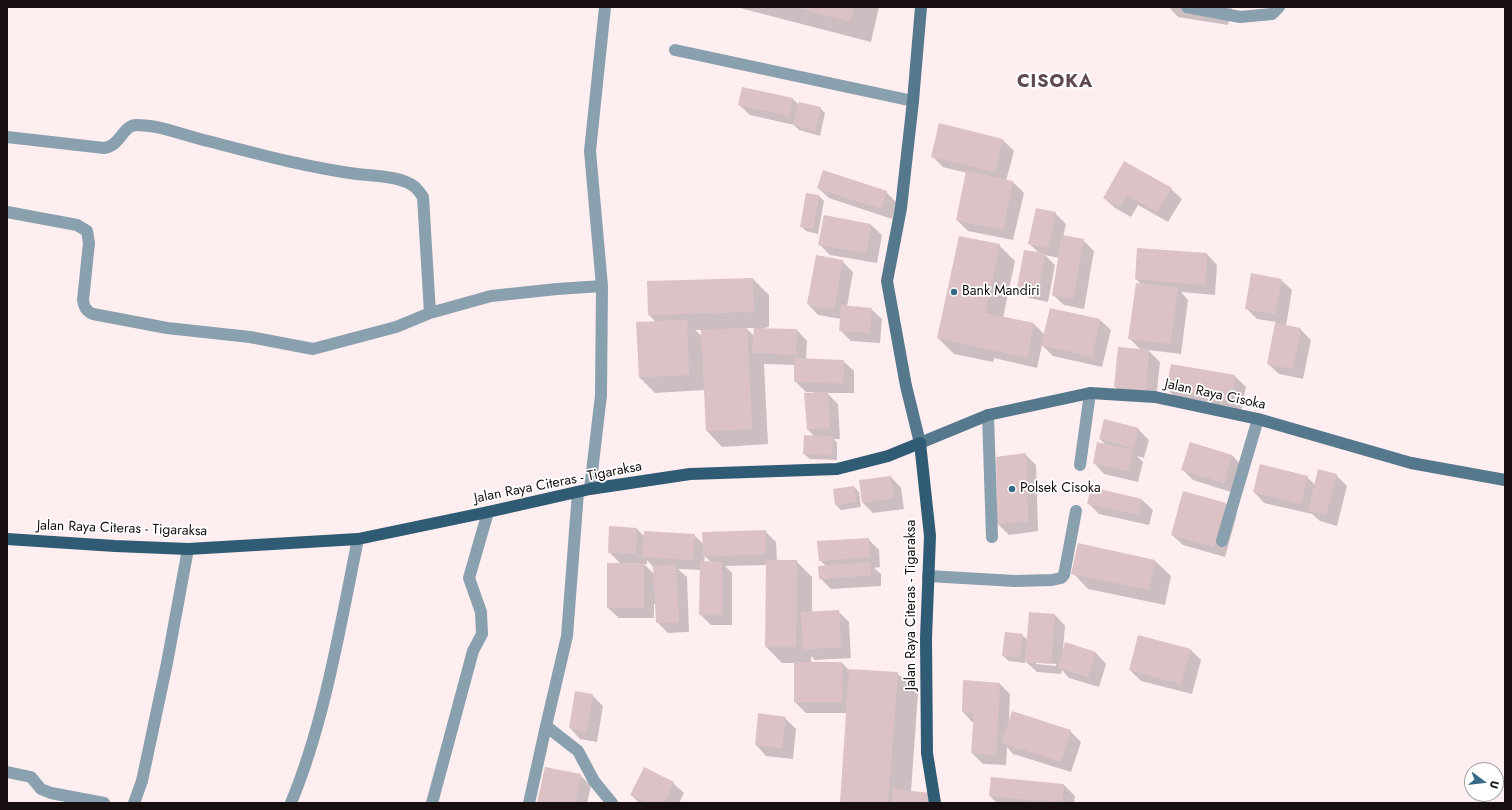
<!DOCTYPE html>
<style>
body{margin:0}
#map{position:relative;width:1512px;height:810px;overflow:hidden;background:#ffeef0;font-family:Jost,sans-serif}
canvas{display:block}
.frame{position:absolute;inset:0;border:8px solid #170e0f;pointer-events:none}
.north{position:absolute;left:1464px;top:762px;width:40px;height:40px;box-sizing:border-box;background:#fff;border:1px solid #a29f9f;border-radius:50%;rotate:105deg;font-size:11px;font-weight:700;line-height:16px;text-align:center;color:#170e0f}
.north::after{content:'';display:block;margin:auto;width:14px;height:18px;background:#366986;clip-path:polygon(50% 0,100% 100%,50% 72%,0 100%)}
</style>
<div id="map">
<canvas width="1512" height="810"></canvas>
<div class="frame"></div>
<div class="north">U</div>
</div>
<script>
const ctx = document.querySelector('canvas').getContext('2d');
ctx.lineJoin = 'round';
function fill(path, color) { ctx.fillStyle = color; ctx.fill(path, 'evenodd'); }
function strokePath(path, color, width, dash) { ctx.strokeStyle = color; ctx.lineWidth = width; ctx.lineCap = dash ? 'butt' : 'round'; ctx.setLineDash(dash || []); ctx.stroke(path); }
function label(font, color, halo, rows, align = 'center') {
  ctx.font = font + ' Jost,sans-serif'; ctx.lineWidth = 3.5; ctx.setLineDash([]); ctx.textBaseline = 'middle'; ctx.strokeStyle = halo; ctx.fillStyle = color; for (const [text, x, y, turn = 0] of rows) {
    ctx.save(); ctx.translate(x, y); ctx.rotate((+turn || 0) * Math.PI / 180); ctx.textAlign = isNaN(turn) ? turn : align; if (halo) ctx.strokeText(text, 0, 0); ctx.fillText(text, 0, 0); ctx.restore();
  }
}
fill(new Path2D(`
 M736,7H879L871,42Z
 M1169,7H1232L1228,25L1178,17Z
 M793,99L799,105L820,108L825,113L820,136L799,130L794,125L750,115L739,105Z
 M940,125L1003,140L1014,151L1006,181L1013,182L1024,193L1013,240L968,231L957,220L967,173L943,167L932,156Z
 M818,188L886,192L897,203L892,219L829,198Z
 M1171,189L1182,199L1168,222L1138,205L1131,217L1115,208L1104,198Z
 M807,194L819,196L824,201L818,234L806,231L801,226Z
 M1055,213L1066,224L1063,237L1083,240L1094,251L1084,309L1064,305L1053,295L1059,258L1045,255L1055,265L1048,302L1029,298L1018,288L1039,253L1029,243Z
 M824,216L871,225L882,235L877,263L830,255L819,244Z
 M999,245L1015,261L1003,318L1034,324L1045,335L1050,309L1100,320L1111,330L1102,367L1053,356L1042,345L1037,368L994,358L993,362L954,354L938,338Z
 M1207,254L1217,265L1215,295L1181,292L1188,300L1181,354L1148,350L1160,362L1156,400L1126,397L1115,387L1141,350L1129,338L1141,284L1136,279Z
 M842,261L853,272L847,307L871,309L882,319L880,343L851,341L840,330L841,319L818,315L808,304Z
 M753,279L769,295V327L764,328V329L797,330L807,341L806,360L843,361L854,371V393H827L838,404L840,439H834L837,443V460L810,459L804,454L815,437L808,430L814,392H806L795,381V365L764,364L768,444L722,447L707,431L705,390L655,393L639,377L656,322L649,315ZM746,328H755L754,336ZM695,330H701L702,336Z
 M1281,280L1292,290L1286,326L1300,329L1311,340L1303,379L1279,374L1268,364L1276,322L1257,319L1246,308Z
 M1172,365L1235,376L1246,387L1241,411L1178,400L1168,390Z
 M1138,429L1149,440L1144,458L1137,456L1143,462L1138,482L1104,474L1094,463L1107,446L1100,439Z
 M1025,454L1036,465L1038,531L1009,535L998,524L997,457Z
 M1232,455L1242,466L1234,493L1193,480L1182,469Z
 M1336,475L1347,486L1337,526L1320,521L1312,514L1264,503L1254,492L1307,477L1315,485Z
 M891,477L901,488L904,509L873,513L863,503Z
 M854,487L859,492L861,507L841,510L836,505Z
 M1092,488L1142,500L1153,510L1149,525L1099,514L1088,503Z
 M1184,492L1226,504L1237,514L1225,557L1183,545L1172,535Z
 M637,529L644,536L694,535L703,544L765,531L776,542L777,561H796L812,577V613L838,611L849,622L851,658L815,660L811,656V663H842L850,671L897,673L918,693L911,792L939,803H841L847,713H806L795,702V663H782L766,647L767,565L725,566L732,573V625H711L700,614L701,570L678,569L687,577L689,632L668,633L657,622L656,604H654V618H619L608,608L621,564L609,552ZM705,556L711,562H704ZM647,560L654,568L655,575L644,564H647Z
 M868,539L879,550L880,567L874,568L881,574V586L831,589L820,578L826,566L820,560Z
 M1079,544L1155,561L1171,576L1165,605L1088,589L1073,573Z
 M1055,615L1065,626L1063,649L1096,653L1106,664L1099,687L1069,678L1062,670L1061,674L1037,672L1025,661V663L1009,661L1003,656L1022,635L1028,640ZM1036,662L1056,664V666L1036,664Z
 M1190,649L1201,660L1192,694L1141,681L1130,670Z
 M964,681L1000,684L1010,694L1009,721L1070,731L1081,742L1071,772L1013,754L1007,747L1006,765L983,764L972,753L973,723L963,712Z
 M592,695L603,706L597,742L580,739L570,728Z
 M785,718L796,729L793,759L766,756L756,745Z
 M580,775L591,786L587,803H538Z
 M992,778L1064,785L1075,796L1074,803H997L990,796Z
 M673,783L684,793L679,803H639L631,795Z`), '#0003');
fill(new Path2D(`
 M795,7H854L850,22Z
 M742,87L793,98L789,116L738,105Z
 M799,102L821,107L815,131L793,125Z
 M939,123L1003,139L995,172L931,157Z
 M1124,161L1172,188L1157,212L1127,195L1120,207L1103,198Z
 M823,170L887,191L881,209L817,188Z
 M966,171L1013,181L1003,230L956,220Z
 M806,193L819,195L813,229L800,227Z
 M1036,208L1056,212L1048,248L1028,244Z
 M824,215L871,224L866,253L818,245Z
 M1062,235L1084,239L1073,299L1052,295Z
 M959,236L1000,244L985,313L1034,323L1027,358L937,338Z
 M1137,248L1207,253L1205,285L1135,279Z
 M1024,250L1045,253L1038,292L1017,288Z
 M816,255L843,260L834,310L807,304Z
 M1251,273L1282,279L1275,314L1245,309Z
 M753,278L754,312L648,315L647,281Z
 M1136,283L1178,288L1170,344L1128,339Z
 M841,305L872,308L870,333L839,331Z
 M1050,308L1100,319L1092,357L1041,345Z
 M687,320L689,375L639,377L636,322Z
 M1275,323L1301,328L1293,369L1267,364Z
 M747,328L752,429L706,431L701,330Z
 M754,328L797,329L796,355L752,353Z
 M1118,347L1149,350L1146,390L1114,387Z
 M794,358L844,360L843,383L794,382Z
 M1171,364L1235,375L1231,401L1166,390Z
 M828,392L830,428L807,430L804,393Z
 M1104,419L1139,428L1134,448L1099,439Z
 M804,435L833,437L832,455L803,454Z
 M1097,442L1133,450L1128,471L1093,463Z
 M1190,442L1232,455L1224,483L1181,470Z
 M1026,453L1028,521L997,524L996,457Z
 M1260,464L1308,476L1301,504L1253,492Z
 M1318,469L1337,474L1326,515L1308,511Z
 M891,476L894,498L862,503L859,480Z
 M854,486L856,502L835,505L833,489Z
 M1091,487L1142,499L1138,515L1087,504Z
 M1183,491L1226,503L1214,547L1171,535Z
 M609,526L637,528L636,554L608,553Z
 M766,530V554L703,556L702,532Z
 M644,531L695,534L693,560L642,557Z
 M869,538L870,557L819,561L817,541Z
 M1078,543L1155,560L1149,590L1071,574Z
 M766,560H797L796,647H765Z
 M700,561L722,562V615H699Z
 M870,562L871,575L819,579L818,566Z
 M607,563H644V608H607Z
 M676,565L679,622L656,623L653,566Z
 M839,610L841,647L803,650L801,612Z
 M1029,612L1055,614L1051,664L1025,662Z
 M1005,632L1023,634L1020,658L1002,656Z
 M1138,635L1191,649L1181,684L1129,670Z
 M1065,642L1096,652L1088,677L1058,668Z
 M794,662H842V702H794Z
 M849,669L898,672L888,803H840Z
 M963,680L1000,683L996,755L971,753L974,713L962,712Z
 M575,691L593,694L586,732L569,728Z
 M1012,711L1071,730L1061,762L1002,743Z
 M758,713L786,717L782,748L755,745Z
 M545,767L581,774L575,803H537Z
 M644,767L674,782L664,803H647L630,795Z
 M991,777L1064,784L1062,803L989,796Z
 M893,789L931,793L930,803H892Z`), '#ddc2c5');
strokePath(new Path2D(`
 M1187,7L1240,17L1272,14L1279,7`), '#89a0ae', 12);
strokePath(new Path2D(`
 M675,50L913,101
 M7,137L104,148C122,145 122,125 137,125C159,125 179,134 200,139C251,152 304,167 357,174C374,176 401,176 415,187C418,190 421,194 423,197L430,313
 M7,212L77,225L87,231L89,243L83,300C84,307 86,311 93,314L167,328L250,337L313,349L396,327L430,313L491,296L557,289L602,286
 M988,415L992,537
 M1080,465L1090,393
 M590,489L601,395L602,286L590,151L605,7
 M578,492L567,636L546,726L578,751L594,781L612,803
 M1222,541L1258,419
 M928,576L1015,581L1052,580L1061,578L1064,575L1076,511
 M7,772L31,777L41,789L51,793L104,803
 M134,803L142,781L167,663L188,549
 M291,803C325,721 340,626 358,539
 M432,803L473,651L482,634L481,612L469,578L488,512
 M529,803L546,726`), '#89a0ae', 12);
strokePath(new Path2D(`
 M921,7L913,101L901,208L887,281L906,386L920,443L988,415L1090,393L1155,397L1258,419L1411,463L1505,480`), '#56788d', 12);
strokePath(new Path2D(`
 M7,539L115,546L188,549L358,539L488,512L590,489L690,474L837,469L888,456L920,443L930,536L926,638L927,753L935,803`), '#305b75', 12);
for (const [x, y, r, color] of [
 [954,292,4,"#366986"],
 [1012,489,4,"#366986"]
]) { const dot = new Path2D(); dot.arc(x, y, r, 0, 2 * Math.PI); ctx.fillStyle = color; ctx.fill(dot); strokePath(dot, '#fff', 1.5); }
label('14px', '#170e0f', '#fff', [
 ["Bank Mandiri",962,292],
 ["Polsek Cisoka",1020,489]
], 'left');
label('14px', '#170e0f', '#fff', [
 ["Jalan Raya Cisoka",1215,395,12],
 ["Jalan Raya Citeras - Tigaraksa",558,483,-11],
 ["Jalan Raya Citeras - Tigaraksa",122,529,2],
 ["Jalan Raya Citeras - Tigaraksa",912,605,-90]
]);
ctx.letterSpacing = '1px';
label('bold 18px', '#5f494c', '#fff', [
 ["CISOKA",1055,83]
]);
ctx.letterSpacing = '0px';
</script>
